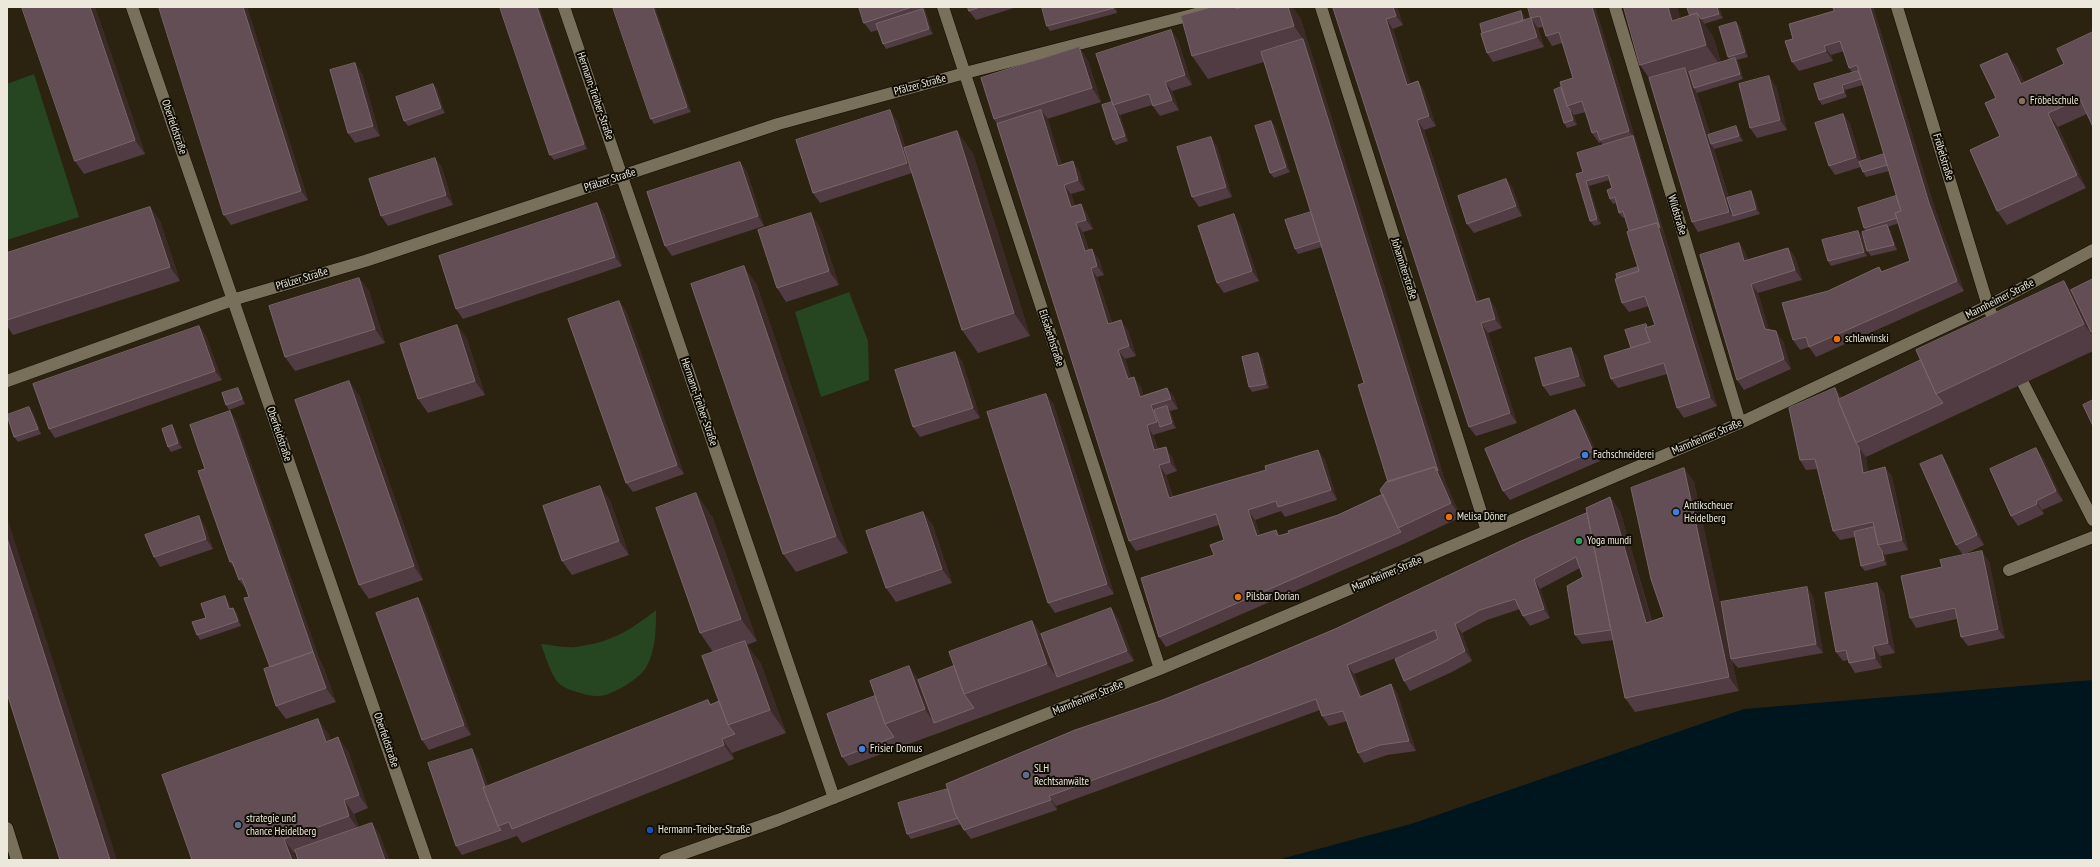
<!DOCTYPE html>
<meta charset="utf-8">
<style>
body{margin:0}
#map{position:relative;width:2100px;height:867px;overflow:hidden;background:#2b2310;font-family:"PT Sans Narrow",sans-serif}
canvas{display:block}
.frame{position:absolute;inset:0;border:8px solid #ede8dc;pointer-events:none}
</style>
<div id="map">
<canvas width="2100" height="867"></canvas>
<div class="frame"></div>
</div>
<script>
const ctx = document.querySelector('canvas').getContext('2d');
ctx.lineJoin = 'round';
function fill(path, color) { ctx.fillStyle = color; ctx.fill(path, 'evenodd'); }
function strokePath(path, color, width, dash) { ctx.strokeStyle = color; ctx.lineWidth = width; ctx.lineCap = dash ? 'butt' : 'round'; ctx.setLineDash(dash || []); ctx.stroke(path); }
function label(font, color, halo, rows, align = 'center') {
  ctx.font = font + ' "PT Sans Narrow",sans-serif'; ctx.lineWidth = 4; ctx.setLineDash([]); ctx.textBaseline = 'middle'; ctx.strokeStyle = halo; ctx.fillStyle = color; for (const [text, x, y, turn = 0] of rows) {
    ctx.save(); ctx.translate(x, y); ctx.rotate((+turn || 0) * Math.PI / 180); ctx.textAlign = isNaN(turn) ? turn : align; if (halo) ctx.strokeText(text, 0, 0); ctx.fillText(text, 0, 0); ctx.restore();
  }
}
fill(new Path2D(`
 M34,74L79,217L7,240V84Z
 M849,292L868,341L869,380L821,397L795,312Z
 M656,610C656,629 656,648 647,666C641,678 613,695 599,696C591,697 567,690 561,685C552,679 545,655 541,644C552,645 564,648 575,647C609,643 630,631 656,610Z`), '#264622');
fill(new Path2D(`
 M2093,680V860H1277L1411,824L1744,709Z`), '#00161e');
const minor = new Path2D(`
 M132,7L426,860
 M564,7L834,798
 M943,7L1160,669
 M1321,7L1487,531
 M1615,7L1740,423
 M1897,7L1988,306L1998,330
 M7,381L232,300L365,261L778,124L965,73L1223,7
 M2023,383L2093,520
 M2009,570L2093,537
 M7,828L17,860
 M665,860L778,820L1160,669L1487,531L1740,423L1988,306L2093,250`);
strokePath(minor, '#130c00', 13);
strokePath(minor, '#78705a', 12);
fill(new Path2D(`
 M95,7L145,154L84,174L75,161Z
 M159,7H247L308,200L231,225L224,215Z
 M500,7H539L587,149L554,160L550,155Z
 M655,7L691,112L654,124L651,119Z
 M859,7H924L933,34L886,49L883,44L878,30L871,32L864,23Z
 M968,7H1017L976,20L969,11Z
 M1042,7H1116L1117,13L1050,31L1047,26Z
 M1212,7H1239V8L1300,17L1445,481L1461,517L1408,542L1166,647L1159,637L1214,555L1224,540L1219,525L1136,551L1129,541L997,124L994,119L1079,47L1088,61L1101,102L1047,119L1062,165L1079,171L1085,190L1071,194L1075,206L1081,204L1087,214L1093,229L1083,232L1089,250L1099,259L1104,275L1097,277L1112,323L1128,330L1136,356L1125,359L1131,378L1141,387L1143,395L1167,388L1174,397L1178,409L1170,411L1176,428L1153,435L1158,449L1172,457L1177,471L1166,475L1173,497L1266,470L1318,450L1325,460L1337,500L1285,517L1281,511L1255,520L1260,535L1280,536L1338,515L1383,494L1388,482L1364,383L1322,247L1298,254L1295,249L1311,212L1264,62L1208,79L1192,56Z
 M1397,7L1403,25L1393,29L1410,84L1418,81L1424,91L1436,126L1424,130L1479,301L1495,307L1502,328L1488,333L1517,423L1476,436L1469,427L1333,8Z
 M1528,7H1595L1717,406L1684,418L1677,408L1667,374L1618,388L1611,379L1631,348L1648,327L1655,325L1649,306L1629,312L1622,303L1638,267L1629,231L1625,217L1623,218L1619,213L1616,203L1613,204L1610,199L1612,188L1609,180L1589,186L1601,224L1594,226L1590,221L1583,172L1603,145L1601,142L1599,143L1592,133L1586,112L1574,115L1577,125L1567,128L1564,123L1561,87L1573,78L1562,43L1552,46L1546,36L1543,27L1538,28L1544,47L1493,62L1487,53L1482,33L1521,11L1524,16L1525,20L1531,18Z
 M1624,7H1677L1680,18L1690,15L1687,7H1719L1723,18L1704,24L1713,36L1721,63L1730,60L1728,57L1736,22L1740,27L1748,57L1737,60L1739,63L1743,79L1697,93L1710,134L1739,131L1743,141L1714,149L1729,198L1751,191L1754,196L1760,214L1698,232L1692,222L1649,78L1640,65Z
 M1833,7H1873L1936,212L1964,291L1816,357L1809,347L1800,350L1793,340L1828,291L1879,267L1883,272L1910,261L1899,223L1888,227L1890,230L1897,250L1871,256L1867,251L1866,231L1864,228L1896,196L1889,171L1866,177L1863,172L1861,167L1835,175L1829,166L1843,114L1850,124L1861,161L1884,154L1863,85L1845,90L1847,97L1822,105L1819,100L1852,72L1849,68L1844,51L1831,55L1833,61L1799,71L1792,62L1793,39L1834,11Z
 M1178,40L1192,85L1172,91L1179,110L1160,116L1152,105L1120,115L1128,141L1116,145L1113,140L1112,102Z
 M2064,64L2087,114L2058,127L2086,188L2007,225L1997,211L2000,136L1996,98L2017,67L2024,82Z
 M362,73L380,136L355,143L348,133Z
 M433,84L437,89L445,113L408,126L404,121Z
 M1776,86L1787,130L1757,138L1750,128Z
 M897,120L905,147L957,131L973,154L1030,336L978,353L962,330L912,173L820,203L813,193Z
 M1271,121L1275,126L1290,172L1274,178L1270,173Z
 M1211,137L1217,147L1232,197L1199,207L1192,197Z
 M435,158L442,168L453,205L388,226L381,216Z
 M740,162L747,172L764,226L672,256L665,246Z
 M1506,179L1513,189L1522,216L1474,233L1467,224Z
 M150,207L160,221L180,281L13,335L7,326V253Z
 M604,213L622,266L463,319L456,309Z
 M1240,224L1259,281L1224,293L1217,283Z
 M820,227L839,285L786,302L777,288Z
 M1862,235L1867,256L1831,266L1828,261Z
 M1739,243L1745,252L1748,260L1788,248L1795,257L1802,280L1758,293L1769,330L1783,341L1791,369L1744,390L1737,380Z
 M359,278L369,291L385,343L295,371L285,357Z
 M2093,279V351L1866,457L1868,472L1885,467L1892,477L1908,550L1885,555L1887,565L1865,571L1861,566L1855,537L1840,540L1833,531L1817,469L1806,470L1800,460L1842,398Z
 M756,283L848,553L796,572L783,554Z
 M619,301L626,311L684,474L633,492L626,483Z
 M457,325L467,339L485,395L428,413L418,399Z
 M199,326L206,336L222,380L55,438L49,429Z
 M1571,348L1578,358L1586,386L1550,396L1543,386Z
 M1262,358L1269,388L1252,392L1249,387Z
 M962,361L980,418L920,437L913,427Z
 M241,393L245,404L229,410L226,405Z
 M359,395L423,580L369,599L359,585Z
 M1053,403L1114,594L1055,613L1048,603Z
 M1575,410L1582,420L1600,461L1510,500L1503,491Z
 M230,411L236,421L320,661L323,666L336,702L286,719L276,706L270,667L246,589L239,580L235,569L230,562L205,469Z
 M33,412L41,434L18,442L14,437Z
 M172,425L175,430L182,448L171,452L168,447Z
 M1942,455L1948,465L1984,545L1963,555L1956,545Z
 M2043,458L2063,501L2042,510L2044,514L2018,526L2011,516Z
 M1684,468L1694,482L1726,634L1807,587L1813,597L1823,653L1738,668L1732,661L1739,691L1635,712L1625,698L1614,640L1582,644L1575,635L1583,577L1580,568L1540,589L1550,618L1530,626L1523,616L1520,609L1487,620L1462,633L1472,661L1452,672L1410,691L1404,681L1414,651L1354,674L1362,696L1391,684L1397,693L1416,751L1387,755L1364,763L1358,753L1347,721L1329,726L1322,716L1320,710L1056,806L1057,810L971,839L964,830L961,824L911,839L907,834L948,789L1160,701L1250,665L1335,629L1587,513L1610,497L1620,511L1652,621L1664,617Z
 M610,500L629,555L572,575L562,561Z
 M923,512L933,526L952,583L896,602L886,588Z
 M712,516L757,641L747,645L761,664L786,733L732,753L734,759L522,843L517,836L462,855L456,846L478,758L488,786L708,700L711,704L719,701L713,652L700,633Z
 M205,526L213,549L160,567L154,557Z
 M1989,561L2005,638L1968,646L1961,637L1957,619L1916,628L1910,618Z
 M1877,583L1884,593L1895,653L1880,656L1882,668L1855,673L1849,663L1848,660L1843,661L1836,652Z
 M418,598L424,607L471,735L429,750L422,740Z
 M228,601L231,609L233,608L237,613L241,626L200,640L197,635L206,618Z
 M1118,618L1134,661L849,766L842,757L918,680L954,666L1032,621L1041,634Z
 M328,733L330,740L348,751L368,808L354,814L359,828L379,833L389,860H298L296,852L294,853L296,860H192Z`), '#513c43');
fill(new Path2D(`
 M90,7H95L145,154L135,140Z
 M243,7H247L308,200L301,191Z
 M537,7H539L587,149L584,144Z
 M653,7H655L691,112L687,107Z
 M921,7H924L926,14Z
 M1113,7H1116L1117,13L1114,8Z
 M1288,7H1293L1300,17L1445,481L1438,471L1303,39L1294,26Z
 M1393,7H1397L1403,25L1396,16Z
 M1592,7H1595L1664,233L1660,228L1633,136L1629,131Z
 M1668,7H1677L1688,44L1672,21Z
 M1717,7H1719L1723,18L1719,14Z
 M1870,7H1873L1936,212L1964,291L1957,281L1929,203Z
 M923,9L926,14L933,34L929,29Z
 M1521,11L1524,16L1529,31L1525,26Z
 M1697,13L1713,36L1722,68L1706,45Z
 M1531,18L1538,28L1544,47L1537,37Z
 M1386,19L1393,29L1414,94L1407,85Z
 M1736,22L1740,27L1748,57L1745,52Z
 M1171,30L1178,40L1192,85L1185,75Z
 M1824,46L1831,55L1833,61L1826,51Z
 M1079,47L1088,61L1101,102L1092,88Z
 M2007,53L2017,67L2031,98L2021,84Z
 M1735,58L1739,63L1743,79L1740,74Z
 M355,63L362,73L380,136L373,126Z
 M1685,68L1692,77L1694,88L1697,93L1713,144H1711L1714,149L1734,216H1733L1729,212Z
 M1769,76L1776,86L1787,130L1780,120Z
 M1418,81L1424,91L1436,126L1429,116Z
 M1165,82L1172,91L1179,110L1172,100Z
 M433,84L437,89L445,113L441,108Z
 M1842,85L1845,90L1847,97L1844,92Z
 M890,110L897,120L914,173L907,163Z
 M1041,110L1048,119L1065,175L1058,166Z
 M1116,110L1120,115L1128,141L1125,136Z
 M1570,110L1574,115L1577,125L1573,120Z
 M2048,113L2058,127L2086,188L2077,175Z
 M1843,114L1850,124L1863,167L1856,157Z
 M1417,120L1424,130L1483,312L1476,302Z
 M1271,121L1275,126L1290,172L1286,167Z
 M1736,126L1739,131L1743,141L1739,136Z
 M957,131L973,154L1030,336L1014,313Z
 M1211,137L1217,147L1232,197L1226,187Z
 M435,158L442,168L453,205L446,195Z
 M1073,161L1079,171L1085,190L1078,180Z
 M740,162L747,172L764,226L758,216Z
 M1506,179L1513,189L1522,216L1516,206Z
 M1586,181L1589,186L1601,224L1597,219Z
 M1064,185L1071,194L1078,217L1071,207Z
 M1751,191L1754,196L1760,214L1756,209Z
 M597,203L604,213L622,266L615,257Z
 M1081,204L1087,214L1093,229L1086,220Z
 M150,207L160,221L180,281L170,267Z
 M811,213L820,227L839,285L829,271Z
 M1234,214L1240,224L1259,281L1252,271Z
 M1076,223L1083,232L1092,261L1085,251Z
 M1657,223L1664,233L1717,406L1710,397Z
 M1887,225L1890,230L1897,250L1894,245Z
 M1858,231L1862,235L1867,256L1864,252Z
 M1739,243L1745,252L1751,271L1744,261Z
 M1788,248L1795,257L1802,280L1795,270Z
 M1092,249L1099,259L1104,275L1097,266Z
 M744,266L756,283L848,553L836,536Z
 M1091,268L1097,277L1115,334L1108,324Z
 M359,278L369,291L385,343L375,329Z
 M2064,281L2080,304L2091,332L2093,334V336L2084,324Z
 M1751,284L1758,293L1772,339L1765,329Z
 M1489,298L1495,307L1502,328L1495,319Z
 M619,301L626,311L684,474L677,465Z
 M1121,320L1128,330L1136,356L1129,346Z
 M1481,323L1488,333L1517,423L1510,413Z
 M457,325L467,339L485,395L475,381Z
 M199,326L206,336L222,380L215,371Z
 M1776,331L1783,341L1791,369L1784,359Z
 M1571,348L1578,358L1586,386L1579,376Z
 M1118,350L1125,359L1134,389L1128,379Z
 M955,352L962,361L980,418L973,408Z
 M1258,353L1262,358L1269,388L1266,384Z
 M1134,377L1141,387L1147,406L1140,397Z
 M349,381L359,395L423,580L414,566Z
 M238,388L241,393L245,404L242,399Z
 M1167,388L1174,397L1178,409L1171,399Z
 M1835,388L1842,397L1859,442L1857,443Z
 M1046,394L1053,403L1114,594L1107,584Z
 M1151,405L1158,415L1160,427L1157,422Z
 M1167,406L1170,411L1176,428L1172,423Z
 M29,407L33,412L41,434L38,429Z
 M1575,410L1582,420L1600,461L1593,451Z
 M230,411L236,421L320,661L323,666L336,702L326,688Z
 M172,425L175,430L182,448L178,443Z
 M1147,425L1153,435L1161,460L1154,450Z
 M1166,447L1172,457L1177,471L1170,462Z
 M1859,448L1866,457L1870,483L1863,473Z
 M2036,448L2043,458L2063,501L2056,491Z
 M1318,450L1325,460L1337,500L1331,490Z
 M1942,455L1948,465L1984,545L1977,535Z
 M1159,465L1166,475L1176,508L1169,498Z
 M1435,467L1445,481L1461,517L1451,503Z
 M1885,467L1892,477L1908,550L1902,540Z
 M1684,468L1694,482L1732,658L1731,659L1732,661L1739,691L1729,677Z
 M600,486L610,500L629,555L619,541Z
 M696,493L712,516L757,641L741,619Z
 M1610,497L1620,511L1656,637L1646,623Z
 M2036,501L2042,510L2044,514L2037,504Z
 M1248,510L1255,520L1263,545L1257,536Z
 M923,512L933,526L952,583L942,569Z
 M199,516L205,526L213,549L206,539Z
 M7,517L117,860H110L7,538Z
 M1276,530L1283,539L1278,536Z
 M1882,551L1885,555L1887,565L1884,560Z
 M1982,551L1989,561L2005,638L1998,629Z
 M1534,579L1540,589L1550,618L1544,609Z
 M1877,583L1884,593L1895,653L1888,643Z
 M1807,587L1813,597L1823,653L1816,644Z
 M225,596L228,601L233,614L229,609Z
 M418,598L424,607L471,735L464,725Z
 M233,608L237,613L241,626L238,621Z
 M1111,608L1118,618L1134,661L1127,651Z
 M1032,621L1048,644L1057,677L1047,664Z
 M1455,624L1462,633L1472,661L1465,651Z
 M745,641L761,664L786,733L770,710Z
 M1873,646L1880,656L1882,668L1875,658Z
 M1347,665L1354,674L1366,706L1360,697Z
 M909,666L925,689L934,723L925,709Z
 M1391,684L1397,693L1416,751L1409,741Z
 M318,719L328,733L335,756L326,742Z
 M338,737L348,751L368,808L359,795Z
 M722,739L732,753L734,759L724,745Z
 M472,749L478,758L502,824L499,825Z
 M1049,796L1056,806L1057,810L1051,800Z
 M344,800L354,814L359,830L349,816Z
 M372,823L379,833L389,860H385Z
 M284,839L294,853L296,860H292Z`), '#3b2a28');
const building = new Path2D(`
 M22,7H90L135,140L75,161Z
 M159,7H243L301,191L224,215Z
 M500,7H537L584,144L550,155Z
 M613,7H653L687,107L651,119Z
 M859,7H912L864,23Z
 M968,7H980L969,11Z
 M1042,7H1113L1114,8L1047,26Z
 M1212,7H1236V9L1243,7H1288L1294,26L1192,56L1181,16Z
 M1337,7H1393L1396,16L1386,19L1407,85L1418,81L1429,116L1417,120L1476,302L1489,298L1495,319L1481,323L1510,413L1469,427L1333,8Z
 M1528,7H1592L1629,131L1600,140L1597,131L1592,133L1582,101L1567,106L1560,82L1573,78L1559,32L1546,36L1540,16L1531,18Z
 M1624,7H1668L1672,21L1697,13L1706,45L1640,65Z
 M1687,7H1717L1719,14L1701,19L1697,13L1690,15Z
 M1833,7H1870L1929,203L1957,281L1809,347L1806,337L1793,340L1782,303L1828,291L1879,267L1881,272L1910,261L1895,213L1901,211L1857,65L1849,68L1840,41L1824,46L1826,51L1792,62L1785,41L1793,39L1789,24L1834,11Z
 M923,9L929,29L883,44L876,24Z
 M1521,11L1523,21L1482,33L1480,24Z
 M1531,18L1537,37L1487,53L1481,34Z
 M1736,22L1745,52L1728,57L1719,27Z
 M1171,30L1185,75L1165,82L1172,100L1153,106L1149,94L1113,105L1096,54Z
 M2093,32V127L2080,99L2048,113L2077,175L1997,211L1970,150L2000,136L1985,103L1996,98L1980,65L2007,53L2021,84L2064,64L2057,49Z
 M1303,39L1438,471L1435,467L1388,482L1358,385L1364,383L1261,52Z
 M1079,47L1092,88L994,119L981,78Z
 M1735,58L1740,74L1694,88L1689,72Z
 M355,63L373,126L348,133L330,70Z
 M1685,68L1729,212L1692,222L1649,78Z
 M1858,71L1861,79L1842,85L1844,92L1819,100L1814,84Z
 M1769,76L1780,120L1750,128L1739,84Z
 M433,84L441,108L404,121L396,97Z
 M1561,87L1567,106L1570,110L1573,120L1564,123L1554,90Z
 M1112,102L1113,105L1116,110L1125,136L1113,140L1102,105Z
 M890,110L907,163L813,193L796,140Z
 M1041,110L1058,166L1073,161L1078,180L1064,185L1071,207L1081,204L1086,220L1076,223L1085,251L1092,249L1097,266L1091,268L1108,324L1121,320L1129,346L1118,350L1128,379L1134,377L1140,397L1167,388L1171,399L1151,405L1157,422L1147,425L1154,450L1166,447L1170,462L1159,465L1169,498L1266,470L1265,466L1318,450L1331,490L1278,507L1276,501L1248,510L1257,536L1276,530L1278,536L1289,533L1288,531L1338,515L1383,494L1398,528L1401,532L1159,637L1141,578L1214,555L1210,545L1224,540L1216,514L1129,541L997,124Z
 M1843,114L1856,157L1829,166L1815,123Z
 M1271,121L1286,167L1270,173L1255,126Z
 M1736,126L1739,136L1711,144L1708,135Z
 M957,131L1014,313L962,330L904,148Z
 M1633,136L1660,228L1657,223L1629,231L1623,211L1619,213L1615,197L1610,199L1607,190L1612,188L1608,175L1586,181L1597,219L1590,221L1576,174L1583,172L1577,153Z
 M1211,137L1226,187L1192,197L1177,147Z
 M1884,154L1887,165L1863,172L1859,162Z
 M435,158L446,195L381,216L369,179Z
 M740,162L758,216L665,246L647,192Z
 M1506,179L1516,206L1467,224L1458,196Z
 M1751,191L1756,209L1733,216L1727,198Z
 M1896,196L1901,211L1895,213L1897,218L1864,228L1858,208Z
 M597,203L615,257L456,309L439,256Z
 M150,207L170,267L7,320V253Z
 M1311,212L1320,241L1295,249L1285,220Z
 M811,213L829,271L777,288L758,230Z
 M1234,214L1252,271L1217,283L1198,226Z
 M1657,223L1710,397L1677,408L1664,363L1611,379L1604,356L1650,342L1645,328L1655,325L1645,296L1622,303L1615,279L1639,271L1627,232Z
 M1887,225L1894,245L1867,251L1862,232Z
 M1858,231L1864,252L1828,261L1822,240Z
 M1739,243L1744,261L1788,248L1795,270L1751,284L1765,329L1776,331L1784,359L1737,380L1700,255Z
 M744,266L836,536L783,554L691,284Z
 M1638,267L1639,271L1617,278L1616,274Z
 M359,278L375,329L285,357L269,306Z
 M2093,279V331L2091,332L2071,290Z
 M2064,281L2084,324L1936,394L1916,350Z
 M619,301L677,465L626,483L568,319Z
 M1646,324L1647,327L1645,328L1650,342L1631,348L1625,330Z
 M457,325L475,381L418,399L400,344Z
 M199,326L215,371L49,429L33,384Z
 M1571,348L1579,376L1543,386L1535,358Z
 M955,352L973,408L913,427L895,370Z
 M1258,353L1266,384L1249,387L1242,357Z
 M1921,360L1936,394L1943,403L1856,443L1838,400Z
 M349,381L414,566L359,585L295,400Z
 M238,388L242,399L226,405L222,393Z
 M1835,388L1839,399L1838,400L1856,443L1859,448L1863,473L1885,467L1902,540L1878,545L1873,522L1833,531L1815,459L1800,460L1789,408Z
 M1046,394L1107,584L1048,603L987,412Z
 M2093,400V426L2083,405Z
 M1167,406L1172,423L1160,427L1154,410Z
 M29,407L38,429L14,437L7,415Z
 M1575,410L1593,451L1503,491L1485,449Z
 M230,411L313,652L270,667L244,598L249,597L242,578L239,580L232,561L230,562L198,471L205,469L190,425Z
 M172,425L178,443L168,447L162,429Z
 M2036,448L2056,491L2036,501L2037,504L2011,516L1990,469Z
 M1942,455L1977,535L1956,545L1920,464Z
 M1435,467L1451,503L1398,528L1380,490L1386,482Z
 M1684,468L1729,677L1625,698L1586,508L1610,497L1646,623L1664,617L1651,579L1631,488Z
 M600,486L619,541L562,561L543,506Z
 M696,493L741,619L700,633L656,508Z
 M923,512L942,569L886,588L866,531Z
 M1587,513L1611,630L1575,635L1567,586L1583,577L1576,557L1534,579L1544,609L1523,616L1515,599L1480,610L1455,624L1465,651L1445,662L1404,681L1395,659L1438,639L1435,630L1347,665L1360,697L1391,684L1409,741L1380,745L1358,753L1343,711L1322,716L1316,699L1049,796L1051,800L964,830L955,814L946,784L1075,730L1160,701L1250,665L1335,629L1521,541Z
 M199,516L206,539L154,557L145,535Z
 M1874,527L1878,545L1882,551L1884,560L1861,566L1854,532Z
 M7,538L110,860H60L7,693Z
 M1982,551L1998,629L1961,637L1955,608L1910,618L1901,576L1942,567L1940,560Z
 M1877,583L1888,643L1873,646L1875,658L1849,663L1846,650L1836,652L1825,593Z
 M1807,587L1816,644L1731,659L1721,602Z
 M225,596L229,609L233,608L238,621L197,635L192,622L206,618L201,604Z
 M418,598L464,725L422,740L376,613Z
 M1111,608L1127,651L1057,677L1041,634Z
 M1032,621L1047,664L964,694L949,652Z
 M745,641L770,710L728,725L702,656Z
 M313,652L326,688L276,706L264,669Z
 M909,666L925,709L885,724L870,681Z
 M954,666L964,694L974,708L934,723L918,680Z
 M875,696L885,724L894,737L842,757L827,714Z
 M708,700L710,705L719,701L728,725L735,734L722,739L724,745L512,829L509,822L498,826L483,788Z
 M318,719L326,742L338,737L359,795L344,800L349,816L284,839L292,860H192L162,775Z
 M472,749L485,787L483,788L498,826L501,830L456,846L428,763Z
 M948,789L955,814L958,818L907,834L898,803Z
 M372,823L385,860H298L295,850Z`);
fill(building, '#624e54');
strokePath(building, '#776669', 1);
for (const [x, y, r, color] of [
 [2022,101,4,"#8d6e63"],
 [1837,339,4,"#e8710a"],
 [1585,455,4,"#3f7fe0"],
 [1676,512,4,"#3f7fe0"],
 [1449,517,4,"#e8710a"],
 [1579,541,4,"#2e9e5b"],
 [1238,597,4,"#e8710a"],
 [862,749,4,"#3f7fe0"],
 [1026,775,4,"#5c6f8a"],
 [238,825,4,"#5c6f8a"],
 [650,830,4,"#1a4fb4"]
]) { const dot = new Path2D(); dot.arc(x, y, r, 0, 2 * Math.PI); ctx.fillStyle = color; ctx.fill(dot); strokePath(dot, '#100d05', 1.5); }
label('11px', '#ede8dc', '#100d05', [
 ["Pfälzer Straße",920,85,-15],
 ["Hermann-Treiber-Straße",595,96,71],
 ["Oberfeldstraße",174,127,71],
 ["Fröbelstraße",1943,157,73],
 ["Pfälzer Straße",610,180,-18],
 ["Wildstraße",1677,215,73],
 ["Johanniterstraße",1404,269,72],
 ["Pfälzer Straße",302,279,-17],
 ["Mannheimer Straße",2000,299,-27],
 ["Elisabethstraße",1051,338,72],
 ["Hermann-Treiber-Straße",699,402,71],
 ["Oberfeldstraße",279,434,71],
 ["Mannheimer Straße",1707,437,-23],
 ["Mannheimer Straße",1387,574,-23],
 ["Mannheimer Straße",1088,698,-22],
 ["Oberfeldstraße",386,740,71]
]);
label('11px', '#ede8dc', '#100d05', [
 ["Fröbelschule",2030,101],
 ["schlawinski",1845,339],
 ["Fachschneiderei",1593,455],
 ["Antikscheuer",1684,506],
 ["Heidelberg",1684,519],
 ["Melisa Döner",1457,517],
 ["Yoga mundi",1587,541],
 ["Pilsbar Dorian",1246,597],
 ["Frisier Domus",870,749],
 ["SLH",1034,769],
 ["Rechtsanwälte",1034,782],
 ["strategie und",246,819],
 ["chance Heidelberg",246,832],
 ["Hermann-Treiber-Straße",658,830]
], 'left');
</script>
